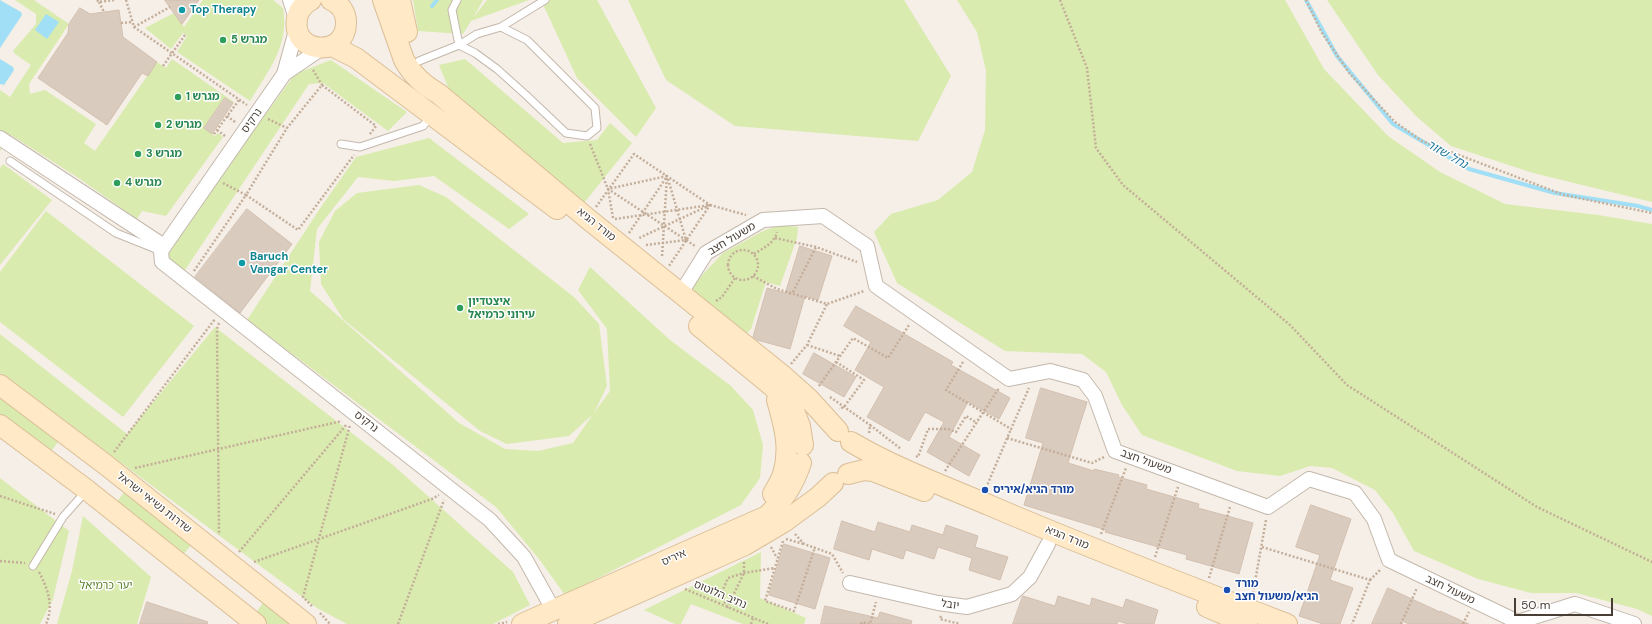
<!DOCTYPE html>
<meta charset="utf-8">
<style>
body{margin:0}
#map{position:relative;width:1652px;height:624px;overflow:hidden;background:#f5efe7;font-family:"DM Sans",sans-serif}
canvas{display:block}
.scale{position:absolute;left:1514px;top:598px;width:99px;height:18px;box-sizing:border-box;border:2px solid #483e36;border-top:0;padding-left:5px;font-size:12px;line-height:14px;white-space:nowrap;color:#483e36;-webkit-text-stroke:3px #fff;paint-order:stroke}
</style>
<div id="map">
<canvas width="1652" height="624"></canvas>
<div class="scale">50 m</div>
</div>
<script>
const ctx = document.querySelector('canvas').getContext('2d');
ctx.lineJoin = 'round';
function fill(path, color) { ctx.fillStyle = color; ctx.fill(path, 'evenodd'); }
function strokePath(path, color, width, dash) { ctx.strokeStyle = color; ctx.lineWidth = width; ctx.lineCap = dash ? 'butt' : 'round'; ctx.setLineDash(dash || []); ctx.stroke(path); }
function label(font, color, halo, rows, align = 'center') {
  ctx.font = font + ' "DM Sans","Noto Sans Hebrew",sans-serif'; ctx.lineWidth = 3; ctx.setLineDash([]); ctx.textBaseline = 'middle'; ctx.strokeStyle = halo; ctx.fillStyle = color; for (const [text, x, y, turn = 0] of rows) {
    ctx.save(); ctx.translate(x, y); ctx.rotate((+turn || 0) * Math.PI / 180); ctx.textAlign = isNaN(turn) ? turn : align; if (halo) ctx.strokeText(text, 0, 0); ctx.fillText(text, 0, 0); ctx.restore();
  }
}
fill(new Path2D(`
 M15,0H34L69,24L29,84L30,94L45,90L96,124L84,143L95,151L157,62L166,68L172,59L234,102L233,103L225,98L215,111L224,117L222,119L214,113L204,128L215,136L218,133L223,137L166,216L142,211L137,219L77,177L11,135L0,151V90L10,97L31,65L15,54L13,51L36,24V14Z
 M203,0H273L283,8C290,45 268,71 250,101L177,52L187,36L183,33L171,49L145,28L174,13L184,27Z
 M413,0H483L473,18L487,0H529L471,21L463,34L418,31Z
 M541,0H597L656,108L636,137L577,78Z
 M628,0H904L951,76L918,141L735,126L666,80Z
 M957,0H1285L1324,69L1388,136L1440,172L1505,204L1598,215L1652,224V616L1637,609L1576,593H1531L1478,579L1414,551L1393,513L1375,490L1332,468L1310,466L1280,476L1237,471L1142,435L1122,405L1106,372L1082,354L1005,351L897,283L874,232L891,214L938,200L972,172L985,130L986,71L977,32Z
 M1327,0H1652V202L1533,173L1451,146L1416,116L1378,75Z
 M465,59L563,143L597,140L610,123L632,143L584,203L450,92L439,65Z
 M331,60L407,112L388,131L323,83L309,84L181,276L169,265L168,248L295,74Z
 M429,138L529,214L509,229L434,176L394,181L358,177L317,229L310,291L459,423L505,449L538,451L573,443L593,414L569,436L507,444L480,431L343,319L321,284L319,242L335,211L357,193L419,185L446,197L574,297L599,324L607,386L594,413L610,391L607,329L578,290L590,267L670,340L731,386L753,410L763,445L760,478L741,505L565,595L539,559L496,507L247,320L319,210L356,157Z
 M3,164L52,200L0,265V168Z
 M46,211L194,326L123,417L0,322V272Z
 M779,225L798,227L797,238L780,286L766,282L751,329L742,338L690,288L723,253L763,231Z
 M215,327L393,465L513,572L530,605L493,624H347L317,608L0,373V334L127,434Z
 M0,395L60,439L50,453L0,414Z
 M0,478L69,531L53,599L40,624H0Z
 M125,491L192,544L182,556L116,503Z
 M83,516L151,577L137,624H57L72,571Z
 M761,552L760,598L806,618L804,624H743L691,604L681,624H675L644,610Z
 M263,603L291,624H268L255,614Z`), '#d9ebae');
fill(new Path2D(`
 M0,0L21,12L22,15L0,48Z
 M46,14L59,22L47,39L35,30Z
 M0,59L13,67L14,70L4,85L0,84Z`), '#a0dff5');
strokePath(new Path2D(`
 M1306,0L1337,56L1393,124L1469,169L1555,193L1638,206L1652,210
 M432,6L437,0`), '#a0dff5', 4);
const building = new Path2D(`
 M165,0H199L182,24Z
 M80,8L90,14L119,10L123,37L157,62L148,76L142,73L107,125L38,78L68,33L69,24Z
 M225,98L233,103L212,134L204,128Z
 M247,209L292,244L240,313L195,277Z
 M800,246L832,256L818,300L805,296L790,349L757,340L753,337L767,288L785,293Z
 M856,306L953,362L951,365L1010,398L999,419L968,402L949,437L980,455L969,476L927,452L944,422L925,412L909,441L867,417L884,387L855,370L871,342L844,326Z
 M814,353L856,377L844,397L803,374Z
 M1041,388L1087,402L1068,463L1094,471V469L1119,475L1118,477L1147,485L1146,489L1199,504L1198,508L1253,523L1239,574L1186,559L1187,555L1105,532L1106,530L1024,505L1043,443L1026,438Z
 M1311,505L1351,519L1330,580L1353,588L1340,624H1323L1299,616L1320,555L1296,547Z
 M842,521L875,532L878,522L910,532L912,525L943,535L946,525L978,536L975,547L1008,557L1000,580L969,570L972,558L938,547L934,559L906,550L903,559L872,549L869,560L834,549Z
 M784,544L830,558L815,609L769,595Z
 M1388,588L1440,612V611L1469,624H1409L1402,621L1400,624H1372Z
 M1023,596L1055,606L1058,596L1090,606L1092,598L1123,608L1126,599L1158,610L1154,624H1128L1118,621L1117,624H1013Z
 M147,602L208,622L207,624H140Z
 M825,606L878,618L880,612L912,621L911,624H821Z`);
fill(building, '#dacbbf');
strokePath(building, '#d2bfaf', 1);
const lane = new Path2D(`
 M501,27L545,0
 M419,61L459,45L477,34L501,27L527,40L595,108L597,128L587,136L566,133L526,95L497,69L475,53L459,45L452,10L457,0
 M341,144L360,147L423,126L431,116
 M10,161L116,233L161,251
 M33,566L63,517L86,491`);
const street = new Path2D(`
 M290,0L297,21
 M297,27L284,74L161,251L162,262L490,520L524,557L554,611
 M284,74L322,48
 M0,138L164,246
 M681,293L706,253L763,220L823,216L867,246L876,286L1009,379L1050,371L1083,380L1095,396L1115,451L1268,507L1309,479L1355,493L1374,519L1389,560L1518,622L1575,604L1634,624
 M850,583L938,603L967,607L1012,594L1030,577L1048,544`);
const secondary = new Path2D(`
 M311,0C304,4 298,10 297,19C291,55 347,58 346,22C346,12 340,4 331,0
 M383,0L404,60C413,76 424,85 439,94L588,219L781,374L809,399L838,431
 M400,0L407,32
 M332,46L356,58L557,209
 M699,326L773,387L793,408L800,426L803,445
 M0,385L106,465L306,624
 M0,425L87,490L256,624
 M851,442C895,468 944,486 991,506C1089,548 1188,586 1287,624
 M848,474L864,470L873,471L924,491
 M773,494C776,488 781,481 783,474C791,448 784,425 777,400
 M1207,607L1247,624
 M522,624L767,516C784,499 793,486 801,463
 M568,624L745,545L784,522L818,497L833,483`);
strokePath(lane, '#c4b8ac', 9);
strokePath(street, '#c4b8ac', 16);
strokePath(secondary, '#dbbe97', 22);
strokePath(new Path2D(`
 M97,0L99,2L115,0
 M126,0L134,27L247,105
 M1060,0L1087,68L1096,148L1123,185L1290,325L1347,385L1537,507L1652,562
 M1306,0L1322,33L1350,74L1395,122L1422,141L1564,195L1652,213
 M99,2L104,12
 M121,23L132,22
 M134,27L170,7
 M163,66L185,35
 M313,70L322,85
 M227,116L235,122
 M268,119L287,128
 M217,130L225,136
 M214,134L239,100
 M590,144L608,189L686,240L646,245
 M668,179L686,240L695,246
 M223,183L246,195L287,128L322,85L376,126L370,134
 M710,205L746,215
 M596,207L634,154L710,205L669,266
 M613,218L608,189L667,176L662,257
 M615,219L710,205L639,238
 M629,233L666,178
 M775,238L816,247L857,262
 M728 265a15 15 0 1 1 30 0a15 15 0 1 1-30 0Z
 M754,254C763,248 774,244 777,232
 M194,271L246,195L298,230L354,155
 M753,276L777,289L827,304L864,291
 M793,292L816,247
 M716,301L722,297L735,278
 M219,323L217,329L219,535
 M807,345L840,356
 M836,362L864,380L844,407L839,409
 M963,362L946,390L1011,429L1029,388
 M791,364L807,345L827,304
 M819,386L853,338L888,358L909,325
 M830,397L870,425
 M869,433L870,425L901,449
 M1007,438L1092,463L1104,457
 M114,452L215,319
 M916,456L918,457L928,429H948L956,432L966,416L977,423
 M135,468L342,421
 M945,471L999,388
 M986,488L1011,429
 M0,496L55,514
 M795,534L804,544L832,554L843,573
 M1101,534L1126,468
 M786,539L804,544
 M783,541L765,601L794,611L815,547
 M771,547L777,558
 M1262,547L1370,580L1352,624
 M239,552L347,424
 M1155,557L1178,487
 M0,561L25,563
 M254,562L432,499L439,495
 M39,572C48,589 54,606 46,624
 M1209,578L1230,507
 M1370,580L1381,569
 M685,589L768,624
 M1253,593L1266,520
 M312,606L303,597L350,425
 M727,607L721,594L728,578L744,573L774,568
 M727,608L744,573V562
 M320,613L330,624
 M941,616L940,619L960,624
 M398,624L444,500
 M498,624L507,622
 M751,624L753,618
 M861,624L862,622L870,624L876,602
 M1401,624L1417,588
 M1463,624L1469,612`), '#c4ae9a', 2.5, [2, 2]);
strokePath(lane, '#fff', 7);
strokePath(street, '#fff', 14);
strokePath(secondary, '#ffe9c7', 20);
strokePath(new Path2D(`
 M789,294L793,292`), '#c4ae9a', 2.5, [2, 2]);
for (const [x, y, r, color] of [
 [182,10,4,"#0f9aa8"],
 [223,40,4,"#2e9e5b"],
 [178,97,4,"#2e9e5b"],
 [158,125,4,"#2e9e5b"],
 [138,154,4,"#2e9e5b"],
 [117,183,4,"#2e9e5b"],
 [242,263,4,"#0f9aa8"],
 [460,308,4,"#2e9e5b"],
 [985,490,4,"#1a4fb4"],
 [1227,590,4,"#1a4fb4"]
]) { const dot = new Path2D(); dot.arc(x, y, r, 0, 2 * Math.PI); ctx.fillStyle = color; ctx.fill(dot); strokePath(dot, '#fff', 1.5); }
label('bold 11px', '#0d838f', '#fff', [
 ["Top Therapy",190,10],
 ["Baruch",250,257],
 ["Vangar Center",250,270]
], 'left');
label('bold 11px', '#27864d', '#fff', [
 ["מגרש 5",231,40],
 ["מגרש 1",186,97],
 ["מגרש 2",166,125],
 ["מגרש 3",146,154],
 ["מגרש 4",125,183],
 ["איצטדיון",468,302],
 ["עירוני כרמיאל",468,315]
], 'left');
label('11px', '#483e36', '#fff', [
 ["נרקיס",252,121,-55],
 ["מורד הגיא",596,225,39],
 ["משעול חצב",732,239,-31],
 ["נרקיס",366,422,38],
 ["משעול חצב",1146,462,20],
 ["שדרות נשיאי ישראל",154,503,38],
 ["מורד הגיא",1067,538,22],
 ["איריס",674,558,-24],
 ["משעול חצב",1450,590,26],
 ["נתיב הלוטוס",720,595,23],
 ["יובל",950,605,9]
]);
label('bold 11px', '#164399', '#fff', [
 ["מורד הגיא/איריס",993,490],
 ["מורד",1235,584],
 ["הגיא/משעול חצב",1235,597]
], 'left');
label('11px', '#547e25', '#fff', [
 ["יער כרמיאל",106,586]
]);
label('italic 12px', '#23799a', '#fff', [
 ["נחל שזור",1447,155,30]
]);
</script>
